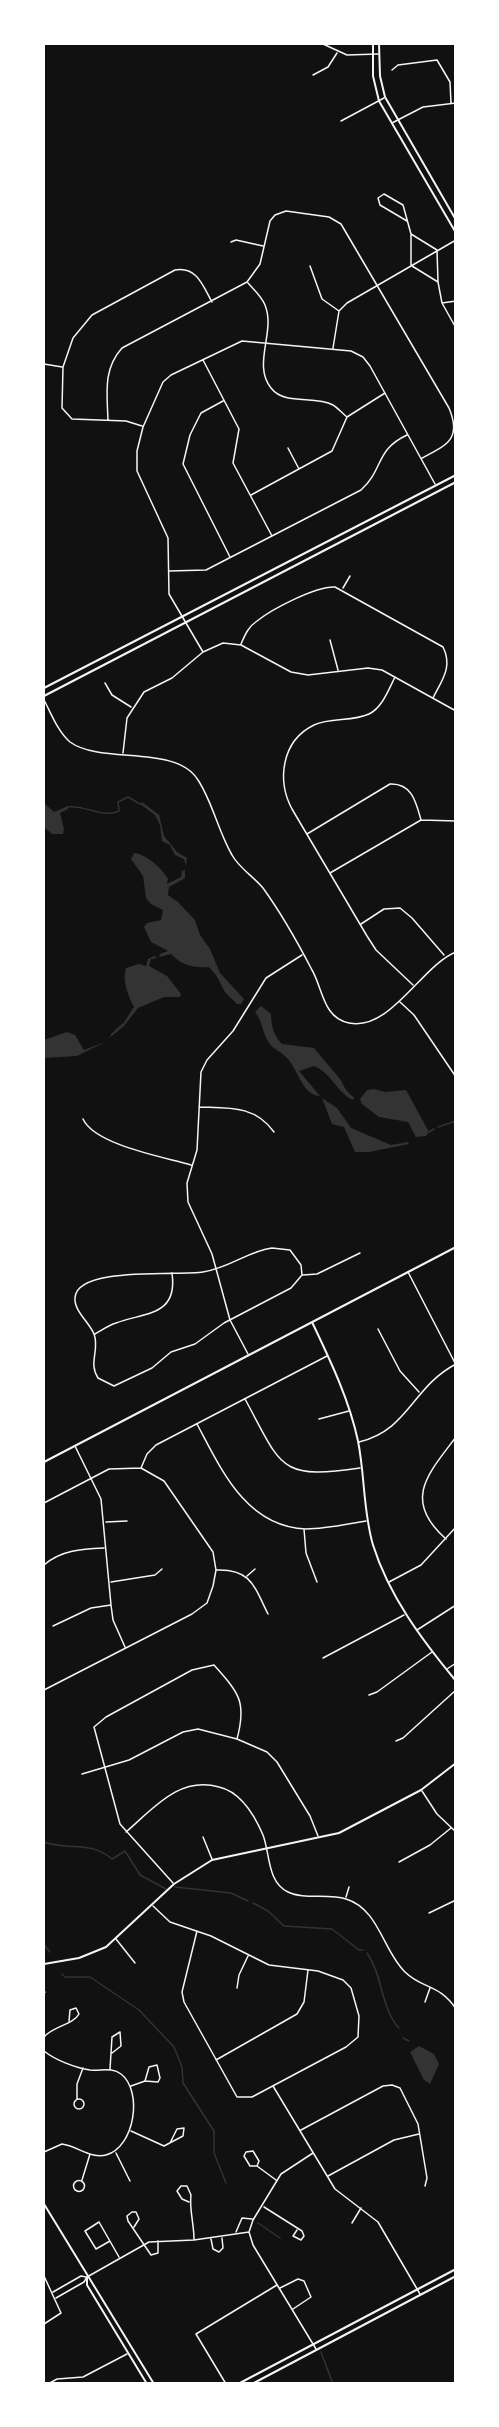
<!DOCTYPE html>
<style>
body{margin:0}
#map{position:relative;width:499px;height:2427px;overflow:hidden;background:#111;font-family:"Varela Round",sans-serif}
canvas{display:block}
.frame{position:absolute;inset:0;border:45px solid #fff;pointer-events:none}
</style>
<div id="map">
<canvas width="499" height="2427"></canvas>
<div class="frame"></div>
</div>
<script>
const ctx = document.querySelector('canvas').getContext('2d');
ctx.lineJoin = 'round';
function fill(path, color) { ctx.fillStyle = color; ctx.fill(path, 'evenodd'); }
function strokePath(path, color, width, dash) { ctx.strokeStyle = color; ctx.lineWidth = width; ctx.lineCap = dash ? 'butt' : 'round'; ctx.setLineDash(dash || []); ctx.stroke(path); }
fill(new Path2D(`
 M142,802L159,815L164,836L177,852L187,858L186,866L184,859L175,855L170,845L162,841L160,825L155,815L140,804Z
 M44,803L54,812L68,806V809L60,813L64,829L63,834H52L44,827Z
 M134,853C146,854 162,868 168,879L167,884L181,877L182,871L185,870V878L169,887L168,895L178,902L195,920L200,935L210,949L220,973L244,999L241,1004H237L225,992L216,975L209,967C193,968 183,966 171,954L159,957L160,954L168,951L151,942L144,927L147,923L161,920L163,910L151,904L146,898L143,876L131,859Z
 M154,956L158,958L151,959L149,966L167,976L181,994L180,997H164L138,1008L123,1027L109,1038L112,1033L121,1027L134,1007C128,996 122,980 126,968L139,964L146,966L148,959Z
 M261,1006L271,1014C271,1025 274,1036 282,1044L314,1048L340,1079L346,1090L354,1098L353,1100C336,1092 332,1073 314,1066L299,1071L320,1096C302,1095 298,1069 287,1058C282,1052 273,1049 269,1043C262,1032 263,1022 255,1012Z
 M67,1032L75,1035L84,1050L105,1042L77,1056L44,1058V1040Z
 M374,1089L385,1092L406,1090L429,1132L426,1136L416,1137L408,1122L379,1117L362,1104L360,1099L367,1090Z
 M322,1098L337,1108L351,1128L391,1145L408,1142L409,1144L369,1152H355L344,1127L332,1124Z
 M419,2046L434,2054L439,2064L430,2084L424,2080L410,2052Z`), '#333');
strokePath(new Path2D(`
 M67,807C84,804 103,819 119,811L118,802L128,797L140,804
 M115,1031L123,1024
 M438,1127L456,1121
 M429,1132L434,1129
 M44,1842C68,1851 90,1840 112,1859L125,1851L140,1875L166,1889
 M175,1887L231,1893L248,1901
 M253,1903L268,1911L284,1926L332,1929L359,1950H363
 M44,1945L50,1952
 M367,1953C383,1976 381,2009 399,2028
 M62,1974L65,1977H90L139,2010L174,2047L182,2067L183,2083L214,2131V2153L226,2183
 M403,2038L409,2041
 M258,2223L280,2238
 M321,2352L333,2384`), '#333', 1.5);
strokePath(new Path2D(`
 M323,44L347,55L378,54
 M392,70L398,65L437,60L450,82L451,103
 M313,75L328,67L337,53
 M341,121L384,98
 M392,123L423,107L456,103
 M407,221L380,205L378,198L384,194L403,205L411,234
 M231,242L236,240L263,246
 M437,250L438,282
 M411,265V234L437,250
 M310,266L322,299L339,311
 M412,266L438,282L442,303L456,328
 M248,283C254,290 262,297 265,305C276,332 252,364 271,388C285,406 314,395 333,405C338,408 343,414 347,417
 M442,303L456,301
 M333,348L339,311L347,303L456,240
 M203,360L239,429L233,463L272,536
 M44,364L62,367
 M223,401L201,413L190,435L183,464L230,557
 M108,420C107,393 103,369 122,348L247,282L260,264L270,221L275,215L286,211L329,217L341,224L449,408C462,439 447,445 422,458
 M142,426L126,421L72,419L62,408L63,367L73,338L92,315L175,270C197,266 203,286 212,302
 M288,448L299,469
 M251,495L332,451L347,417L385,393
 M169,571L206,570L361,490C384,469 375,450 407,435
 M343,588L350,576
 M330,640L338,670
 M241,644C245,635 248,627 257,621C272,609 316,586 335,587L443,647C453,667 442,680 433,698
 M203,652L169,594L168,538L137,471V451L143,427L163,382L171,375L242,341L351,351L363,357L370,366L435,484
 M395,677C389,689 382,708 369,714C352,722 331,717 314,725C281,741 277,781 292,809L367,936L376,950L413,985
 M105,683L112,695L131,707
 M44,700C51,713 58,732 70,742C102,765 176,744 198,780C213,803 218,831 232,855C239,868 253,876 263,888C281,913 298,943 312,970C323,989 323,1018 349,1023C390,1032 422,965 456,952
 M123,753L127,718L144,692L172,678L203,652L223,643L241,645L291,672L308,675L368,668L382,670L456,711
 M307,834L390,784C412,783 416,802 421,820
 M330,873L421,820L456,821
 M361,924L384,909L400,908L412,918L444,955
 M400,1002L414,1015L456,1077
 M199,1107C228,1108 255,1105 274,1132
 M83,1119C95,1145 164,1157 191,1165
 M272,1248L290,1250L301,1265L302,1275L291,1288L224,1323L195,1344L171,1352L152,1368L114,1386L98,1378C88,1363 100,1349 94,1334C89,1322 74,1311 75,1298C76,1266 180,1276 203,1272C230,1268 248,1251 272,1248Z
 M408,1272L455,1363
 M303,1275L317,1274L360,1253
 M378,1329L400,1371L419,1392
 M95,1334C102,1330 109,1325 116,1323C146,1312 178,1316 172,1273
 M248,1354L230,1320L212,1254L188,1202L187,1183L197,1150L201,1072L207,1060L233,1031L266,978L302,955
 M245,1399C282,1467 278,1480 360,1468
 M319,1419L349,1411
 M197,1424C221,1469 246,1527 306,1529C326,1529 347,1524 366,1521
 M359,1442C409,1430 412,1387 456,1364
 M75,1446L101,1499L111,1605L113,1620L125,1647
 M44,1503L109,1469L141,1468L147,1454L156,1445L327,1356
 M106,1522L127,1521
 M304,1529L306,1553L317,1582
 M446,1539C402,1500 428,1474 456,1437
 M44,1565C61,1550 82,1549 104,1548
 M217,1570C251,1569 254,1586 268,1614
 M247,1576L255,1569
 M111,1582L155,1575L162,1569
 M389,1582L421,1565L456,1527
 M53,1626L91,1608L111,1605
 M417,1630L456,1605
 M323,1658L404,1615
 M447,1669L456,1663
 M44,1690L192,1614L207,1603L213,1586L216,1570L213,1552L164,1481L141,1468
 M369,1695L377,1692L432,1652
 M396,1741L403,1738L456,1690
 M82,1774L129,1760L183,1732L198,1729L237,1739L267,1752L277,1762L310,1816L318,1836
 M422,1791L437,1814L456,1832
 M126,1832C154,1808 179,1776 219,1787C241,1792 254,1814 263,1835C270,1853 267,1882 288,1892C304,1900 329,1893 346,1899C379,1909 383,1951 405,1972C422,1989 440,1984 456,2009
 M203,1837L212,1859
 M399,1862L430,1845L451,1828
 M173,1883L120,1824L94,1727L106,1717L192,1670L214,1665C239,1693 247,1702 237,1739
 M346,1897L349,1887
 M153,1906L170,1922L211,1936L269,1965L318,1971L343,1980L351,1988L359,2016L358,2037L346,2047L252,2097H237L184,2002L182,1992L197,1931
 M429,1913L456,1900
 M116,1939L135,1963
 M237,1988L239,1975L248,1956
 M44,1993L45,1992
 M425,2002L430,1988
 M44,2037C53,2026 73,2025 79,2014L76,2008L70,2010L69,2021
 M44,2051C55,2060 76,2068 90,2070C101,2071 112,2067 121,2074C143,2091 135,2147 106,2155C91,2159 77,2146 62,2144L44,2152
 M216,2060L297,2014L304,2002L308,1970
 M110,2069L112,2037L120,2032L121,2046L112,2053
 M131,2086L145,2081L158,2082L160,2078L157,2065L149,2067L145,2081
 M273,2086L335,2189L378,2222L420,2294
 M77,2099V2084L83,2068
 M74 2104a5 5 0 1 1 10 0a5 5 0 1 1-10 0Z
 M301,2130L383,2086L392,2085L400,2088L418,2124L427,2178L425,2186
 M131,2131L164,2146L183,2136L184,2128L177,2129L170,2143
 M116,2153L130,2181
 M257,2166L259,2161L253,2151L246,2152L244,2156L250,2166H257L276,2180
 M328,2176L394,2140L419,2134
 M82,2180L90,2154
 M73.5 2186a5.5 5.5 0 1 1 11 0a5.5 5.5 0 1 1-11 0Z
 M189,2202L182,2199L177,2191L181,2186H187L191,2195C189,2208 194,2224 194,2239
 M264,2207L302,2231L304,2236L301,2240L293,2236L297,2230
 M352,2223L361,2208
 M134,2227L139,2219L136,2212H132L127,2216L128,2221L151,2255L158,2253V2241
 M236,2232L242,2218L252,2219
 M249,2232L253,2245L316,2349
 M211,2239L213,2249L219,2252L223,2248L222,2238
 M110,2241L96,2249L85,2231L99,2222L119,2257
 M44,2276L61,2313L44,2324
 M280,2288L298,2279L304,2281L311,2297L293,2309
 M53,2292L81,2276L86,2277
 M56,2298L84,2282L87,2277L149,2242L194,2240L249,2232L253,2220L281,2174L313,2153
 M48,2384L57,2379L83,2377L127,2354
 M226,2384L196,2334L277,2285`), '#f5f5f5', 1.5);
strokePath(new Path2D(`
 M373,44V76L379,101L456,233
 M379,44L380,76L385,97L456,220
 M312,1322C330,1360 349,1399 358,1441C365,1476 363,1511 373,1545C389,1596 422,1640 456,1681
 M44,1462L456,1247
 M44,1964L79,1958L106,1947L174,1884L212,1860L339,1833L421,1790L456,1763`), '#f5f5f5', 2);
strokePath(new Path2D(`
 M44,688L456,475
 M44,696L456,482
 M44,2204L154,2384
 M87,2277V2285L147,2384
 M238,2384L456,2269
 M252,2384L456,2276`), '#f5f5f5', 2);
</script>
